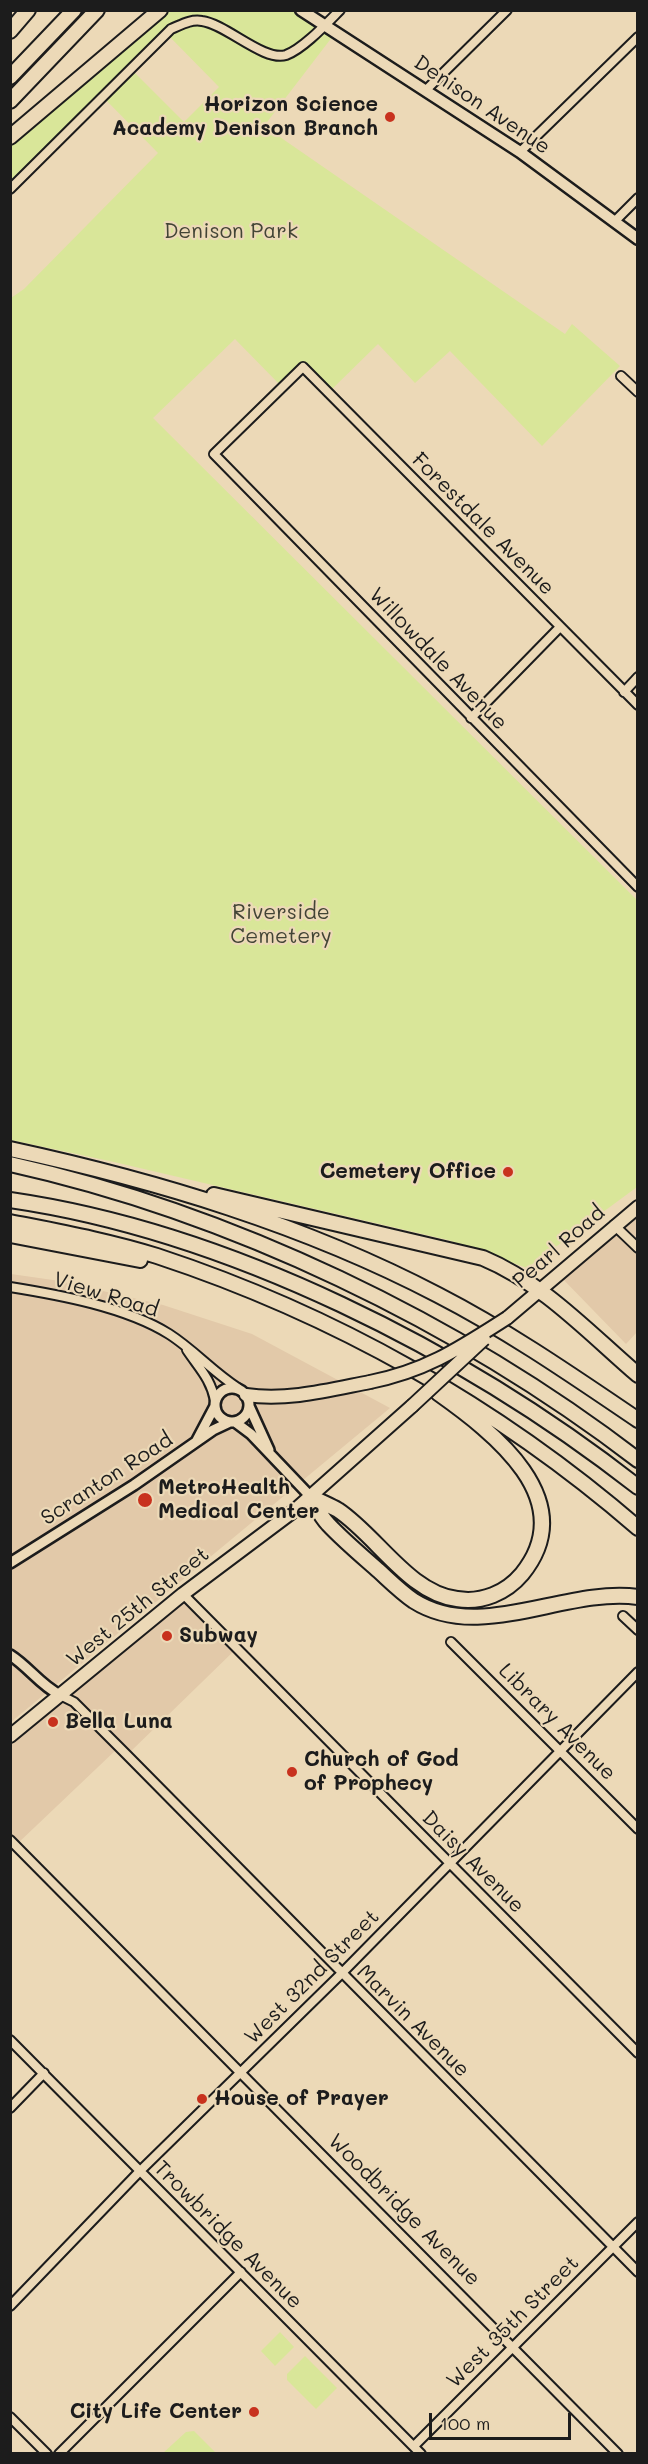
<!DOCTYPE html>
<style>
body{margin:0}
#map{position:relative;width:648px;height:2464px;overflow:hidden;background:#ecd9b7;font-family:Mali,sans-serif}
canvas{display:block}
.frame{position:absolute;inset:0;border:12px solid #1c1c1c;pointer-events:none}
.scale{position:absolute;left:429px;top:2413px;width:142px;height:27px;box-sizing:border-box;border:3px solid #1c1c1c;border-top:0;padding-left:8px;font-size:18px;line-height:21px;white-space:nowrap;color:#1c1c1c;-webkit-text-stroke:4px #ecd9b7;paint-order:stroke}
</style>
<div id="map">
<canvas width="648" height="2464"></canvas>
<div class="frame"></div>
<div class="scale">100 m</div>
</div>
<script>
const ctx = document.querySelector('canvas').getContext('2d');
ctx.lineJoin = 'round';
function fill(path, color) { ctx.fillStyle = color; ctx.fill(path, 'evenodd'); }
function strokePath(path, color, width, dash) { ctx.strokeStyle = color; ctx.lineWidth = width; ctx.lineCap = dash ? 'butt' : 'round'; ctx.setLineDash(dash || []); ctx.stroke(path); }
function label(font, color, halo, rows, align = 'center') {
  ctx.font = font + ' Mali,sans-serif'; ctx.lineWidth = 4.5; ctx.setLineDash([]); ctx.textBaseline = 'middle'; ctx.strokeStyle = halo; ctx.fillStyle = color; for (const [text, x, y, turn = 0] of rows) {
    ctx.save(); ctx.translate(x, y); ctx.rotate((+turn || 0) * Math.PI / 180); ctx.textAlign = isNaN(turn) ? turn : align; if (halo) ctx.strokeText(text, 0, 0); ctx.fillText(text, 0, 0); ctx.restore();
  }
}
fill(new Path2D(`
 M637,1207V1332L626,1344L558,1274Z
 M11,1274L60,1281L163,1305L252,1334L390,1408L11,1722Z
 M183,1594L237,1648L127,1755L118,1748L16,1845L11,1840L10,1736Z`), '#e2c9a9');
fill(new Path2D(`
 M160,11H301L336,32L264,126L565,334L572,324L620,366L542,446L450,351L415,383L378,344L328,393L303,367L282,387L235,339L153,418L637,900V1187L527,1268L448,1240L114,1162L11,1140V298L24,289L158,153L103,97L11,189L10,137ZM167,34L219,87L184,122L131,69Z
 M280,2332L294,2347L275,2366L261,2351Z
 M305,2356L337,2388L316,2409L287,2380V2374Z
 M194,2431L216,2453H163L186,2432Z`), '#d9e699');
const minor = new Path2D(`
 M426,90L507,10
 M520,152L638,37
 M10,189L171,29C181,25 190,19 202,21C226,24 264,62 286,55C303,49 327,23 340,10
 M614,222L638,198
 M621,376L638,392
 M624,692L638,677
 M638,705L303,367L214,454L638,887
 M471,718L560,627
 M614,1225L638,1248
 M10,1287C60,1295 126,1307 169,1334C194,1350 213,1372 238,1388
 M187,1350C199,1368 211,1379 215,1401
 M183,1594L638,2053
 M623,1616L638,1630
 M451,1642L638,1829
 M60,1695L74,1702L127,1755L638,2272
 M10,1840L618,2454
 M10,2040L421,2454
 M10,2108L44,2073
 M10,2306L139,2172L341,1974L638,1672
 M10,2417L47,2454
 M414,2446L638,2222
 M59,2454L241,2272`);
const tertiary = new Path2D(`
 M215 1405a17 17 0 1 1 34 0a17 17 0 1 1-34 0Z
 M249,1406L269,1450
 M235,1422L251,1434L310,1496
 M197,1440L215,1406
 M10,1563L134,1485L213,1430L230,1422
 M10,1655C29,1667 40,1685 60,1695`);
const secondary = new Path2D(`
 M301,10L520,152L638,239`);
const primary = new Path2D(`
 M507,1318L638,1207
 M246,1395C288,1401 329,1390 370,1382
 M10,1736L183,1594L295,1510L412,1406`);
const motorway = new Path2D(`
 M10,31L28,10
 M10,77L74,10
 M10,101L97,10
 M10,137L160,10
 M10,1149C158,1181 304,1225 438,1295C508,1331 573,1376 638,1420
 M10,1164C231,1213 458,1322 638,1460
 M214,1195L483,1258C543,1283 589,1333 638,1375
 M10,1200C230,1232 464,1351 638,1487
 M10,1222C60,1232 109,1241 157,1256C333,1314 497,1406 638,1528
 M10,1235L140,1260
 M310,1496C319,1501 329,1505 338,1510C377,1536 409,1593 457,1599C482,1603 506,1593 522,1574C582,1500 493,1432 438,1393
 M311,1498C316,1506 321,1517 328,1524C344,1541 362,1556 379,1571C390,1581 401,1592 414,1601C480,1643 565,1587 638,1597`);
strokePath(minor, '#1c1c1c', 12);
strokePath(tertiary, '#1c1c1c', 14);
strokePath(secondary, '#1c1c1c', 15);
strokePath(primary, '#1c1c1c', 16);
strokePath(motorway, '#1c1c1c', 18);
strokePath(minor, '#ecd9b7', 8);
strokePath(tertiary, '#ecd9b7', 9);
strokePath(secondary, '#ecd9b7', 10);
strokePath(primary, '#ecd9b7', 12);
strokePath(motorway, '#ecd9b7', 14);
const primaryBridge = new Path2D(`
 M370,1382C426,1371 460,1348 507,1318
 M412,1406L484,1339`);
strokePath(primaryBridge, '#1c1c1c', 16, []);
strokePath(primaryBridge, '#ecd9b7', 12);
for (const [x, y, r, color] of [
 [390,117,6,"#c8321e"],
 [508,1172,6,"#c8321e"],
 [145,1500,8,"#c8321e"],
 [167,1636,6,"#c8321e"],
 [53,1722,6,"#c8321e"],
 [292,1772,6,"#c8321e"],
 [202,2099,6,"#c8321e"],
 [254,2412,6,"#c8321e"]
]) { const dot = new Path2D(); dot.arc(x, y, r, 0, 2 * Math.PI); ctx.fillStyle = color; ctx.fill(dot); strokePath(dot, '#ecd9b7', 2); }
label('bold 21px', '#1c1c1c', '#ecd9b7', [
 ["Horizon Science",378,105,"right"],
 ["Academy Denison Branch",378,129,"right"],
 ["Cemetery Office",496,1172,"right"],
 ["MetroHealth",158,1488],
 ["Medical Center",158,1512],
 ["Subway",179,1636],
 ["Bella Luna",65,1722],
 ["Church of God",304,1760],
 ["of Prophecy",304,1784],
 ["House of Prayer",214,2099],
 ["City Life Center",242,2412,"right"]
], 'left');
label('21px', '#1c1c1c', '#ecd9b7', [
 ["Denison Avenue",482,105,34],
 ["Forestdale Avenue",483,524,45],
 ["Willowdale Avenue",438,659,46],
 ["Pearl Road",559,1247,-41],
 ["View Road",106,1295,17],
 ["Scranton Road",107,1479,-33],
 ["West 25th Street",138,1607,-39],
 ["Library Avenue",557,1722,45],
 ["Daisy Avenue",473,1862,45],
 ["West 32nd Street",312,1977,-45],
 ["Marvin Avenue",413,2021,45],
 ["Woodbridge Avenue",404,2210,45],
 ["Trowbridge Avenue",228,2235,45],
 ["West 35th Street",513,2322,-45]
]);
label('21px', '#424435', '#ecd9b7', [
 ["Denison Park",231,232],
 ["Riverside",281,913],
 ["Cemetery",281,937]
]);
</script>
